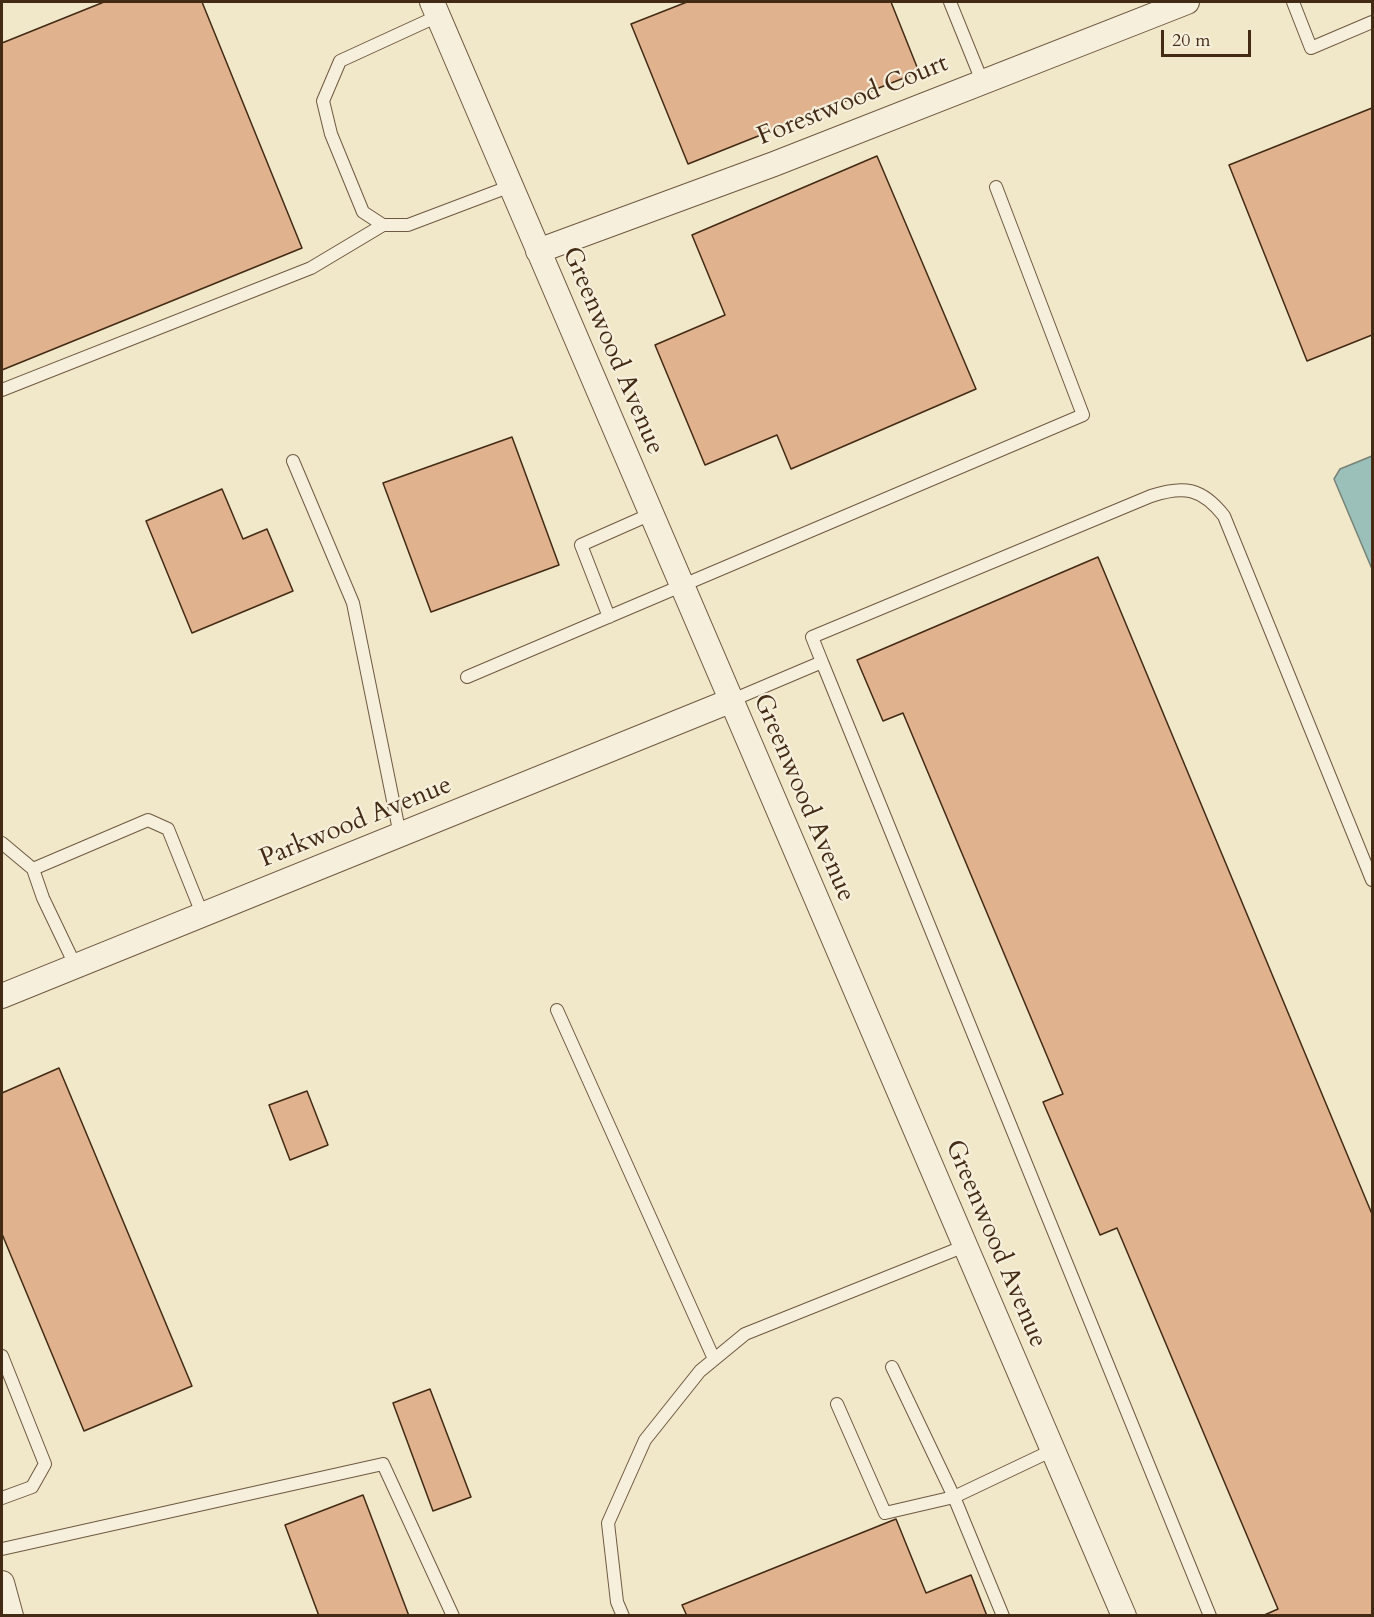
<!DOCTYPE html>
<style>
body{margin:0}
#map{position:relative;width:1374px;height:1617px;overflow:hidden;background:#f1e7c9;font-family:Cardo,serif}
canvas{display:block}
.frame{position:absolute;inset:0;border:3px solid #422a14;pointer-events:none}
.scale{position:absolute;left:1161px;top:30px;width:90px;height:27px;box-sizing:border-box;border:3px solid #422a14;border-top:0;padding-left:8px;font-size:18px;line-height:21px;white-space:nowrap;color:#422a14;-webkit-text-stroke:4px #f6efdc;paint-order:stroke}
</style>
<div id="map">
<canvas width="1374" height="1617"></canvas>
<div class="frame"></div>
<div class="scale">20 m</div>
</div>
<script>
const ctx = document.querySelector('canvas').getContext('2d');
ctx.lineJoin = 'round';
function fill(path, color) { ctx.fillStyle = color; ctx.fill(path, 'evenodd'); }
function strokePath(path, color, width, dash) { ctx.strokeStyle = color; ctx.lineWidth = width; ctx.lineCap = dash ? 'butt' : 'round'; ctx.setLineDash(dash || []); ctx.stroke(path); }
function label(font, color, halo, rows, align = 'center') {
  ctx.font = font + ' Cardo,serif'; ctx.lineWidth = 4.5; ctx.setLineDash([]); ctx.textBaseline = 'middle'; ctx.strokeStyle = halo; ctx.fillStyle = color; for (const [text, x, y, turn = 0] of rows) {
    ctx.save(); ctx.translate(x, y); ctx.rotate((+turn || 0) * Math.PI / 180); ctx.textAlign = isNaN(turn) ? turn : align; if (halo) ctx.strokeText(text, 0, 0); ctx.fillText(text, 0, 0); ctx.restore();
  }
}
const water = new Path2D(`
 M1372,456V569L1334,479L1340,469Z`);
fill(water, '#9bbfb9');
strokePath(water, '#778377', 1.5);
const building = new Path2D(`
 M104,2H202L302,248L2,370V43Z
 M687,2H891L919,72L688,164L631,24Z
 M1372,108V335L1307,361L1229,165Z
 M877,156L976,389L791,469L777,435L705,465L655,345L725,315L692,235Z
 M512,437L559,565L431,612L383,483Z
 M222,489L243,539L267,529L293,591L192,633L146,521Z
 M1098,557L1372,1214V1616H1262L1278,1609L1117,1228L1100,1235L1043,1102L1063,1094L903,713L883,721L857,660Z
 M59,1068L192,1386L84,1431L2,1234V1093Z
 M307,1091L328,1145L290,1160L269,1105Z
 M430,1389L471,1497L433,1511L393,1403Z
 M363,1495L409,1616H319L285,1525Z
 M896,1519L926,1593L971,1575L987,1616H687L682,1605Z`);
fill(building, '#e0b28e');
strokePath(building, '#422a14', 1.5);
const service = new Path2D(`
 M950,2L982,81
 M1293,2L1311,48L1372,22
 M438,16L340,61L323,101L331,134L363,212L383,225H408L511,186
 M2,390L311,268L383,225
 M293,461L353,603L400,835
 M609,617L581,545L651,514
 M822,662L1210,1616
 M467,677L1083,415L996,187
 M730,701L822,662L812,637L1151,496C1184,485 1202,488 1224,516L1372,880
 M2,843L33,869L43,898L76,967
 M33,869L148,820L168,829L203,916
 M557,1010L714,1359
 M2,1356L45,1464L32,1487L2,1498
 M837,1404L885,1513L954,1497L892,1367
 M2,1549L383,1464L453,1616
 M623,1616L617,1602L608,1523L645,1440L700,1371L745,1334L965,1246
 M1003,1616L954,1497L1053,1450`);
const minor = new Path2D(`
 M432,2L1124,1616
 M538,251L774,164L1187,2
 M2,996L730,701
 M2,1583L11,1616`);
strokePath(service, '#6e5941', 14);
strokePath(minor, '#6e5941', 26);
strokePath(service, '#f6efdc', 12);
strokePath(minor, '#f6efdc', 24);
label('26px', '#422a14', '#f6efdc', [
 ["Forestwood Court",853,101,-22],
 ["Greenwood Avenue",612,351,67],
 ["Greenwood Avenue",803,798,67],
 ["Parkwood Avenue",356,823,-22],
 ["Greenwood Avenue",995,1244,67]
]);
</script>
